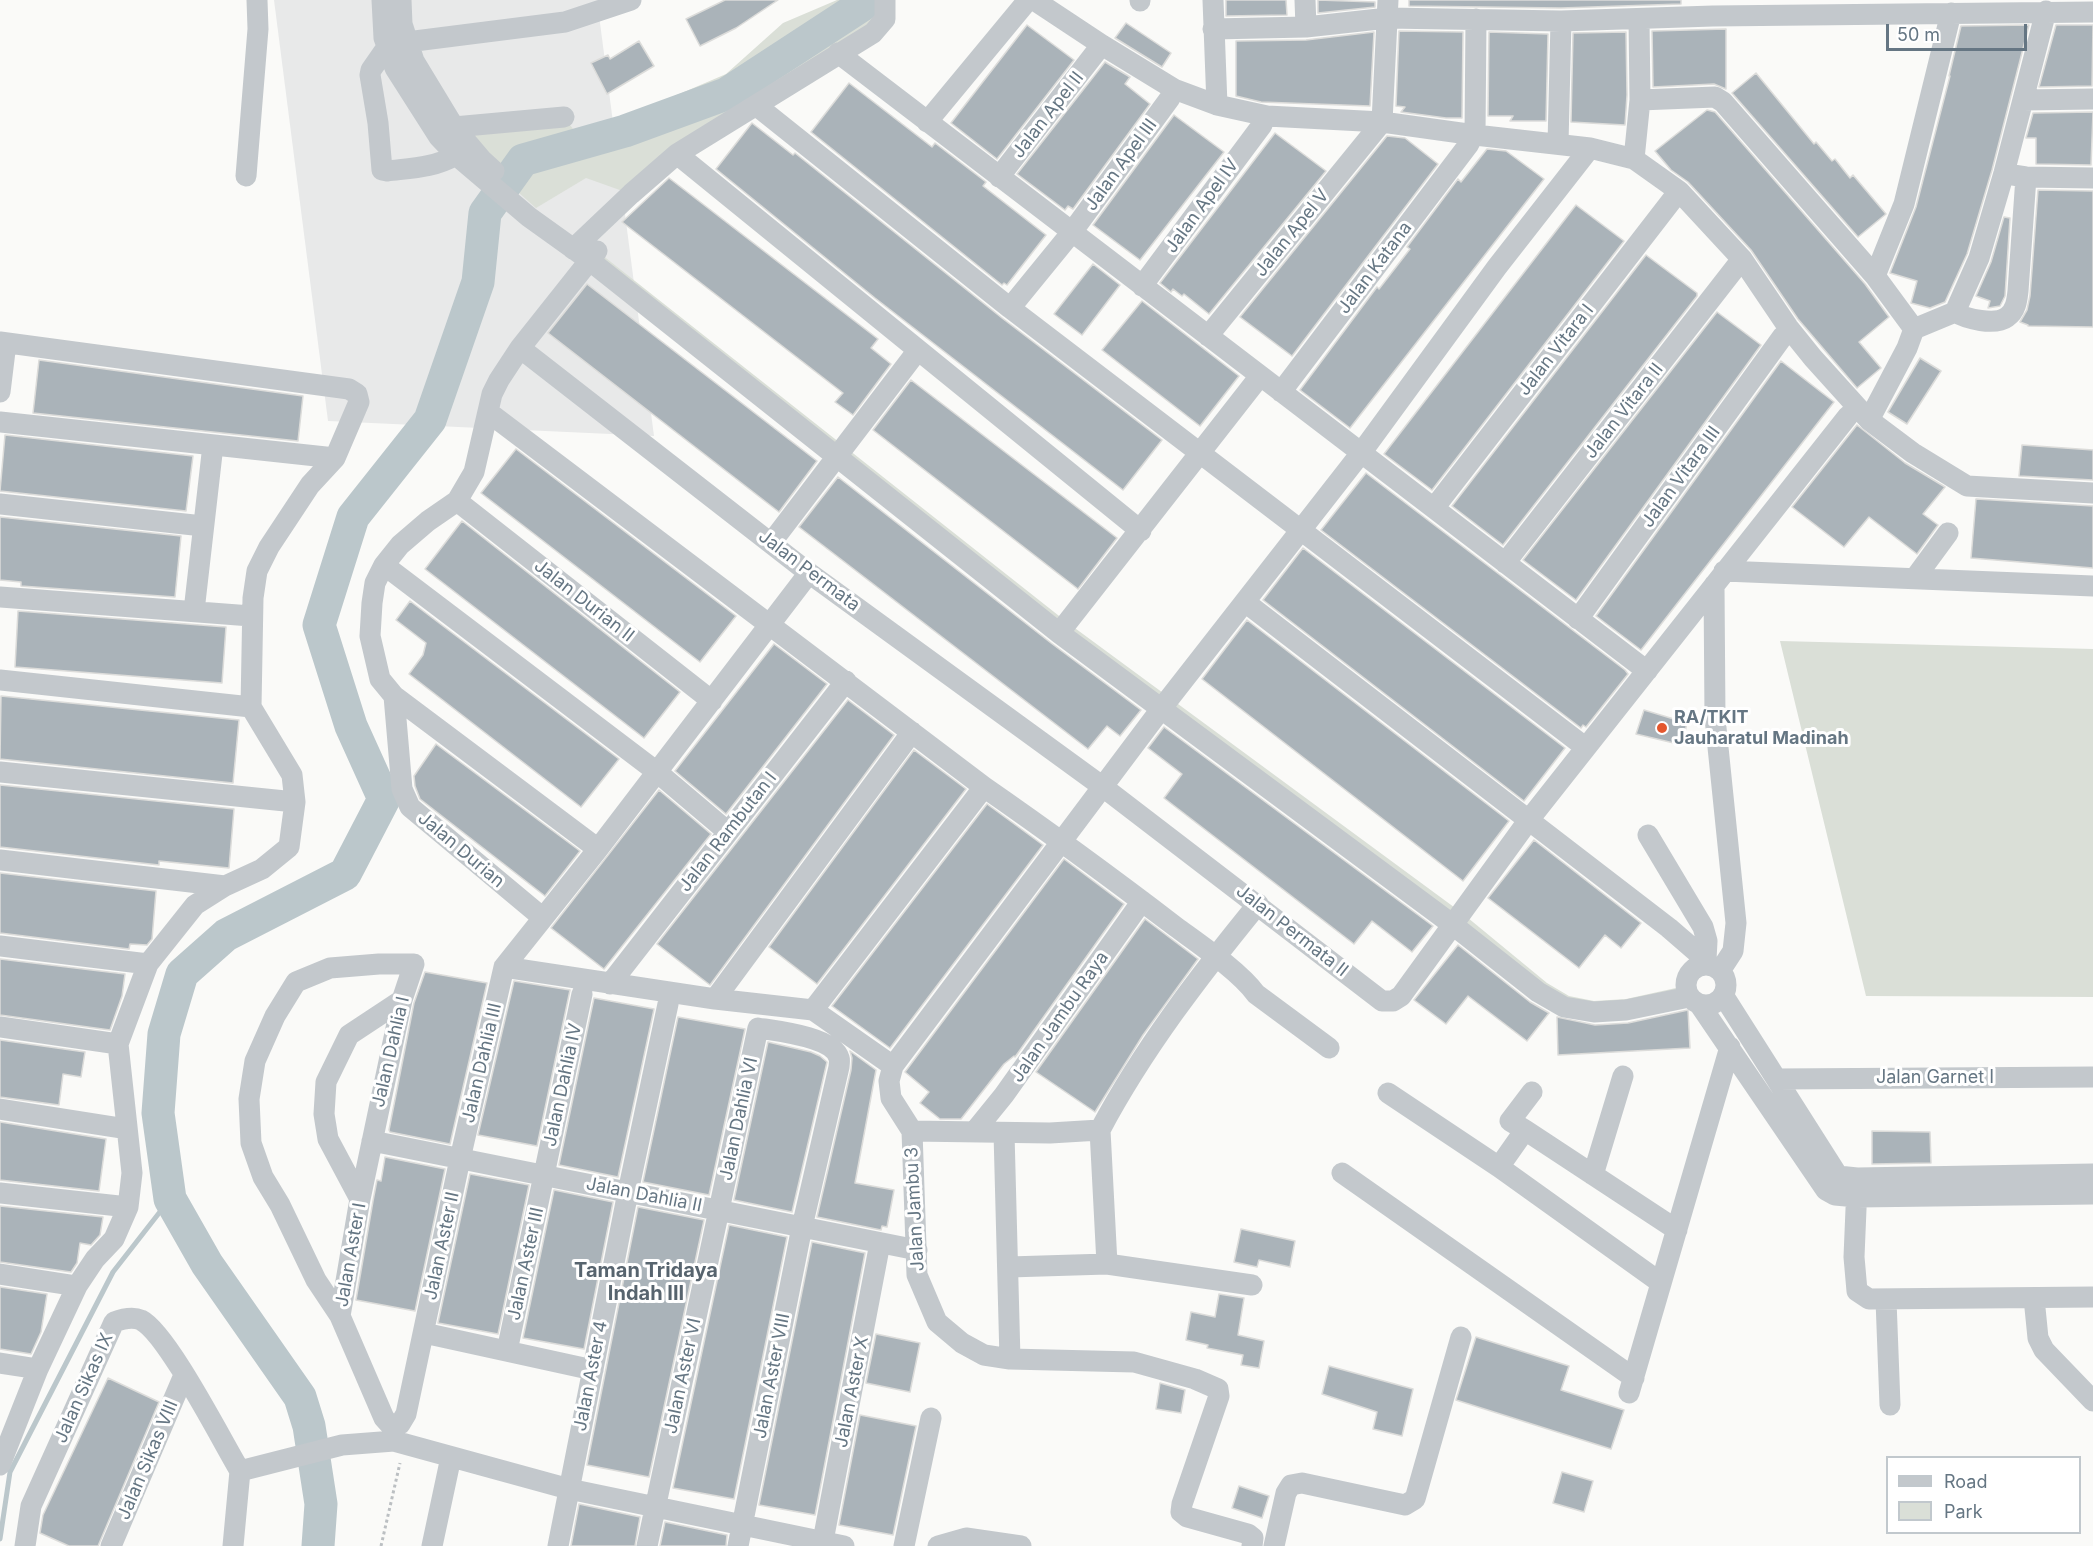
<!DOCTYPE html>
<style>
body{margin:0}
#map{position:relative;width:2093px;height:1546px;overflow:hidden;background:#fafaf8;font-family:Inter,sans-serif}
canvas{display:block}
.legend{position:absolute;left:1886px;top:1456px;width:195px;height:78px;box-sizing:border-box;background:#fff;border:2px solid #c1c8cd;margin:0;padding:8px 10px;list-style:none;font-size:18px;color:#657683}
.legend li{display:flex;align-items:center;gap:12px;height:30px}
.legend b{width:30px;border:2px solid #c1c8cd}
.scale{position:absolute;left:1886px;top:24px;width:141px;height:27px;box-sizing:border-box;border:3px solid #657683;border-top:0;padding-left:8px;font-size:18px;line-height:21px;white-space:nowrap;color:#657683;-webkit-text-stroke:4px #fff;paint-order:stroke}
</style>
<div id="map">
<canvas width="2093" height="1546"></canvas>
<ul class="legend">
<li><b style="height:8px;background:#c3c8cc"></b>Road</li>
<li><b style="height:16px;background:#dadfd7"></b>Park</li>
</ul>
<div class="scale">50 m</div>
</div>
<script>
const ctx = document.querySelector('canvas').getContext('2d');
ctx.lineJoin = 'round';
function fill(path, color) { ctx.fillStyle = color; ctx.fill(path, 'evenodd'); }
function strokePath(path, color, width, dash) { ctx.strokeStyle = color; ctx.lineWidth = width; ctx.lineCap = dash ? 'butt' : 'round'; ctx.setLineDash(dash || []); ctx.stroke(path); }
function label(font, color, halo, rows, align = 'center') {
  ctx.font = font + ' Inter,sans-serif'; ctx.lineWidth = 6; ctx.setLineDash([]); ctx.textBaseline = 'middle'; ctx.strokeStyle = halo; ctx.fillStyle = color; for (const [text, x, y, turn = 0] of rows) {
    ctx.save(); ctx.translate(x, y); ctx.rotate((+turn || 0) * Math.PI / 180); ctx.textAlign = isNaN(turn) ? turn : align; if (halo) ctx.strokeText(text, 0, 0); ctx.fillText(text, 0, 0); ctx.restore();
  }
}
fill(new Path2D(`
 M274,0H597L654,436L328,421Z`), '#e8e9e9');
fill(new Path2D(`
 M837,0H885V19L631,194L586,178L536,208L482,160L454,127L564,117L579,137L726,74L783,23Z
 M597,251L1068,623L1462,913L1547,983L1569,996L1594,1001L1626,999L1685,986L1689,997L1564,1007L589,260Z
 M1780,641L2093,649V997L1866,996Z`), '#dadfd7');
strokePath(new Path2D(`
 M0,1539L10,1472L113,1272L170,1199`), '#bbc7cb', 5);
strokePath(new Path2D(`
 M318,1546L321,1504L309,1426L300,1397L207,1264L170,1199L158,1113L164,1034L182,974L226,935L345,874L384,799L351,726L319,625L353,517L430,420L478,282L485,213L523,160L625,131L726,94L870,0`), '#bbc7cb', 33);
const building = new Path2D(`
 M725,0H778L736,28L700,46L686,19Z
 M1226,0H1286L1287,15L1226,16Z
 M1318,0L1375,2V7L1318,13Z
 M1409,0H1681V4L1561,8L1409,6Z
 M1126,23L1171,53L1162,67L1115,38Z
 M1027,25L1074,60L997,159L951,123Z
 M2029,25L1992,170L1967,254L1945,302L1930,308L1911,303L1917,281L1890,273L1916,207L1950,76H1949L1961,26Z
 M2056,25H2093L2092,86L2039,87Z
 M1726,29V89L1714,84L1653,87L1652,31Z
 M1399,31L1463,32L1462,118H1446L1401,112L1405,107L1396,106Z
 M1374,32L1370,106L1261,102L1236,96V41L1306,40Z
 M1489,32L1548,34L1546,121H1510L1513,116H1488Z
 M1626,32L1627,95L1625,125L1571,122L1573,33Z
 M639,41L654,66L607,94L591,63L608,55L610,59Z
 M1105,62L1130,77L1125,84L1150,104L1073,209L1068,206L1065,210L1017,174Z
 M1756,73L1814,144L1816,142L1832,161L1835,159L1850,178L1853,175L1886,214L1858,237L1732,93Z
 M849,83L932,147L935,143L986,182L983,186L1046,235L1007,285L1004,283L1002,285L811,132Z
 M1707,110L1715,112L1865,284L1889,317L1859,342L1881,368L1857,388L1798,319L1751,250L1688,182L1671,170L1655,151Z
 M2093,112L2091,165L2036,164V138H2026L2033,113Z
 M1174,115L1224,152L1140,260L1093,225Z
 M752,123L793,155L795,153L1002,318L1162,440L1123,490L875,298L716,169Z
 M1275,133L1326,171L1209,314L1184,294L1182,296L1173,289L1171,292L1160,283Z
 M1387,136L1405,138L1438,164L1292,356L1240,317Z
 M1487,149L1506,151L1544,179L1350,428L1300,390L1377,287L1379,289L1410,249L1407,247L1458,179L1461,182Z
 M669,178L878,339L871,348L891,364L853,415L835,402L843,393L622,222Z
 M2038,190L2093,191V327L2028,326V325L2020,322L2027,310L2030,296Z
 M1576,205L1624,241L1432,490L1384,454Z
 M2004,217L2010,218L2005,296L2000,306L1988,308L1990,301L1976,296L1991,262Z
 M1646,255L1697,293V296L1503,545L1452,506Z
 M1093,264L1120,285L1082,335L1054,314Z
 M587,284L817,461L779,512L548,333Z
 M1142,301L1239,376L1200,426L1102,350Z
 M1717,312L1761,345L1576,600L1523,560Z
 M1920,358L1941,371L1907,424L1888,412Z
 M39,360L303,396L298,441L33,413Z
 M1781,361L1834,402L1641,650L1596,616Z
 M911,380L1117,538L1078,589L873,430Z
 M1857,425L1905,463L1945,487L1923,514L1938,525L1917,554L1869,517L1844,547L1792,507Z
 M5,435L193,456L186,511L0,491Z
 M2022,445L2093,450V480L2019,476Z
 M516,449L736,616L700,662L481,493Z
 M1366,473L1625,670L1628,674L1586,727L1583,725L1581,728L1321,530Z
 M838,477L1051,643L1141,710L1120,736L1107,726L1088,749L799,527Z
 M1976,499L2093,506V568L1971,558Z
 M0,517L181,536L175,597L21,586V582L0,580Z
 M462,521L680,692L644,738L425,569Z
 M1303,548L1565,748L1524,801L1263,600Z
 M410,601L619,759L581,807L409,674L423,655L426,643L396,620Z
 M18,611L226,627L222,683L15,667Z
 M1247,620L1509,821L1463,881L1202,679Z
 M774,644L827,684L726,814L675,771Z
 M1,696L239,720L233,783L0,759Z
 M848,700L894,735L710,985L657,944Z
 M1644,710L1687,723L1682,745L1636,734Z
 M1164,727L1433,926L1412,952L1372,921L1354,944L1164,798L1182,774L1148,748Z
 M436,744L580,851L545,896L420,799L415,786L414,776Z
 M914,750L966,789L817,984L769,947Z
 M0,785L234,809L229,868L159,861V865L0,847Z
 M659,790L711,834L604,969L551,928Z
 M987,804L1043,845L890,1048L832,1006Z
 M1534,840L1641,923L1621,948L1605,935L1579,968L1488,898Z
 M1064,859L1124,904L1015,1057L1014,1056L1004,1064L961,1119H940L920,1103L929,1092L905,1072Z
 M0,873L156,891L152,939L147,945L130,944L129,949L0,933Z
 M1145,919L1198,959L1143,1035L1095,1112L1036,1072Z
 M1458,945L1530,1002L1549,1013L1527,1041L1468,996L1446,1024L1414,1000Z
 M0,959L125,974L122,996L110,1030L0,1015Z
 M425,972L487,983L450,1144L390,1132L389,1130L414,1003Z
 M514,981L570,990L537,1146L478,1135Z
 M594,998L654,1009L618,1177L559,1165Z
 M1688,1010L1690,1048L1558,1055L1557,1017L1595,1025L1628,1023Z
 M678,1017L745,1029L709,1195L643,1182Z
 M0,1040L85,1052L81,1077L63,1074L59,1105L0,1097Z
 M768,1042L811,1052L820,1056L827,1062L792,1212L734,1200Z
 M850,1051L876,1070L855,1183L894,1190L887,1227L882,1226L881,1230L817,1217L851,1070L852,1058Z
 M0,1122L106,1139L99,1191L0,1180Z
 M1872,1131L1930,1132L1931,1163L1872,1164Z
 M385,1157L445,1169L415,1311L356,1300L373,1201L377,1180L381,1181Z
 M470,1174L529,1185L498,1334L438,1323Z
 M554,1190L613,1202L584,1349L523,1338Z
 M0,1206L103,1217L100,1235L91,1245L80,1243L77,1263L71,1272L0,1262Z
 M638,1207L704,1220L649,1477L587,1465Z
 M729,1225L787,1237L734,1499L673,1488Z
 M1241,1229L1295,1241L1290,1267L1259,1260L1257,1267L1234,1262Z
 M812,1242L865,1253L815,1515L759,1505Z
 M0,1287L47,1294L41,1332L31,1354L0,1349Z
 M1219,1294L1244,1298L1238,1335L1264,1341L1259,1368L1241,1365L1243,1355L1207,1348L1208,1345L1186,1340L1191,1312L1215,1317Z
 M876,1334L920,1343L910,1392L866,1383Z
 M1476,1337L1569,1366L1561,1390L1624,1410L1611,1449L1456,1400Z
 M1329,1366L1413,1389L1402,1436L1373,1429L1377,1412L1322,1394Z
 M108,1378L159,1402L98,1546H69L40,1533L43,1515Z
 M1160,1383L1185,1390L1181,1413L1156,1409Z
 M860,1415L916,1426L893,1535L839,1525Z
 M1562,1472L1593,1481L1584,1512L1553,1503Z
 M1239,1486L1269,1496L1262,1518L1232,1508Z
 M579,1504L640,1517L635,1546H571Z
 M665,1522L727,1535L726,1546H660Z`);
fill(building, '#aab3b9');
strokePath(building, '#dcdcda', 1.5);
strokePath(new Path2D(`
 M381,1546L400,1463`), '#bbbfc2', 3, [3, 3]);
strokePath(new Path2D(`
 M382,0L384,38L395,68L439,137L456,155L529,217L589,260L1059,633L1453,925L1538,992L1564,1007L1594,1012L1626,1010L1689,997
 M401,0L402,24L414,61L454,127L482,160L494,171
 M1034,0L1102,45L1174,89L1217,105L1267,116L1382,122L1475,135L1590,148L1634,159L1679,191L1742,259L1788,327L1813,358L1869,420L1913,453L1967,486L2093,493
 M1213,0L1217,105
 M1305,0L1306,27
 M1140,1V0
 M1213,29L1306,27L1388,18L1561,21L1713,16L2093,12
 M838,53L1647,671
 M1640,100L1715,97L1723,102L1875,276L1914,329
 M2023,100L2093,99
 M757,106L1010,308L1072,232L1170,98
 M927,122L1028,0
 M447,132L454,127L564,117
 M1475,135L1476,19
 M1558,144L1561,21
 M677,154L1141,531
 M456,155C434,168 412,168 387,171L382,170L378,123L370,75L371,70L387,47L407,42L565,22L631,0
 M1634,159L1640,100L1639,19
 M2013,175L2026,177L2093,178
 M246,176L258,29L257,0
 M999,177L1096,52
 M573,249L631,194L677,154L873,33L885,19V0
 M597,251L520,348L499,380L492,394L474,472L457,501L428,521L400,545L384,565L375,583L372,603L370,636L380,679L394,696L598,849
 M1875,276L1904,204L1951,13
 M1142,286L1262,125
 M1010,308L1585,747
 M1955,312C1966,319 1995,326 2007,317C2016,311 2017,300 2018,291L2026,177
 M1208,336L1382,122L1388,0
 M0,342L349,389L357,394L359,402L335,458L310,485L269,547L257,571L253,598L251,707L292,775L295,802L289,847L262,869L225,886L195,905L148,964L118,1044L132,1173L128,1207L114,1239L95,1259L77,1286L38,1369L0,1465
 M520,348L809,573L1103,787L1382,1001H1393L1401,996L1528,821L1848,416
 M0,392L6,343
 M1281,392L1469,144
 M488,412L984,787C1049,832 1113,879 1176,927C1199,944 1239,971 1256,994L1329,1048
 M1869,420L1907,348L1914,329L1955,312L1979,258L2004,173L2046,11
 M0,422L335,458
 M457,501L712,701
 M0,504L203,526
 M1434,508L1679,191
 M771,543L918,350
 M1505,563L1742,259
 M384,565L657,772L728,832
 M1724,571L2093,586
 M1915,578L1948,533
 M1714,585L1715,718L1736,923L1733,951L1720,971
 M0,597L251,616
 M1245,602L1669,928L1706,960L1709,965
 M194,611L213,445
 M1578,619L1783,336
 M1059,633L1260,376
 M0,680L251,707
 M394,696L402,789L410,807L543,918
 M0,772L295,802
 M1648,835L1703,927L1707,941L1706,960
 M0,860L225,886
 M0,946L148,964
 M1686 985a20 20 0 1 1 40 0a20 20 0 1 1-40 0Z
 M504,967L715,999L813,1010L893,1066L889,1081L891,1098L912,1131L917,1275L937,1322L962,1343L984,1355L1010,1359L1134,1362L1195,1379L1218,1389L1219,1396L1182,1504L1181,1512L1187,1517L1248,1534L1253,1538L1252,1546
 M610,984L846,681
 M1723,995L1838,1176L1857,1178L2093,1174
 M715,999L912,732
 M1700,1005L1826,1190L1835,1195L1857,1197L2093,1194
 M813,1010L984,787
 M0,1027L118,1044
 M893,1066L1161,709L1361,453L1497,267L1590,148
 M1777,1079L2093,1077
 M1388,1093L1499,1167L1661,1283
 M0,1109L127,1129
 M1100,1130L1107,1264
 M1525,1130L1510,1121L1532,1092
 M912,1131L1050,1133L1100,1130C1143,1049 1200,975 1258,904
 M974,1132L1004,1095L1142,901
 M1004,1133L1010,1359
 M372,1141L917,1250
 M1499,1167L1525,1130L1677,1230
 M1342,1173L1634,1378
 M1593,1175L1623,1076
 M1857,1185L1854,1257L1857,1291L1869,1299L2093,1297
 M0,1193L128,1207
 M360,1199L328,1139L324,1114L326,1082L349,1035L402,1000
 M1009,1267L1107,1264L1252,1285
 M0,1274L77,1286
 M2034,1298L2038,1338L2044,1350L2093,1401
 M1886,1300L1890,1405
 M340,1316L316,1280L280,1205L263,1177L251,1143L249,1099L255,1061L275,1016L296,982L330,968L379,964H414L402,1000L360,1199L340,1316L384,1418L393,1428
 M424,1333L593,1370
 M507,1351L582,994
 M0,1363L38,1369
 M1629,1393L1730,1047
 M393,1428L400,1424L406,1414L460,1159L504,967L598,849L809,573
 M25,1546L31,1506L114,1322C122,1319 132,1316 141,1320C167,1333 222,1441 240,1471L342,1445L394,1441L569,1489L844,1546
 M111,1546L184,1375
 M233,1546L240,1471
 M432,1546L451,1457
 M558,1546L628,1192L668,1004
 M647,1546L758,1028C777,1031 833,1037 839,1058C840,1059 839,1066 839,1067L802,1227L738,1546
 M822,1546L880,1243
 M904,1546L931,1418
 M938,1546L966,1538L1021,1546
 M1274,1546L1286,1493L1291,1485L1302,1483L1405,1505L1415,1499L1461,1337`), '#c3c8cc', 21);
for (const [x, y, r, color] of [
 [1662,728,6,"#e4572e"]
]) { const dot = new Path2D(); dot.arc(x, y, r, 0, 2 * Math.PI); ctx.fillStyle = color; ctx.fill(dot); strokePath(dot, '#fff', 2); }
label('18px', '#657683', '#fff', [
 ["Jalan Apel II",1048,115,-52],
 ["Jalan Apel III",1121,165,-54],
 ["Jalan Apel IV",1202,206,-54],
 ["Jalan Apel V",1292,233,-51],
 ["Jalan Katana",1375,268,-53],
 ["Jalan Vitara I",1556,350,-52],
 ["Jalan Vitara II",1624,411,-52],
 ["Jalan Vitara III",1681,477,-54],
 ["Jalan Permata",809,571,37],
 ["Jalan Durian II",584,601,38],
 ["Jalan Rambutan I",728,832,-52],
 ["Jalan Durian",461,850,40],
 ["Jalan Permata II",1292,931,38],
 ["Jalan Jambu Raya",1060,1017,-55],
 ["Jalan Dahlia I",391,1052,-77],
 ["Jalan Dahlia III",482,1063,-77],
 ["Jalan Garnet I",1935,1078],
 ["Jalan Dahlia IV",563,1085,-78],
 ["Jalan Dahlia VI",739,1119,-78],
 ["Jalan Dahlia II",644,1195,11],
 ["Jalan Jambu 3",915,1209,-93],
 ["Jalan Aster II",442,1246,-78],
 ["Jalan Aster I",351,1255,-80],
 ["Jalan Aster III",526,1264,-78],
 ["Jalan Aster 4",591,1376,-79],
 ["Jalan Aster VI",683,1376,-78],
 ["Jalan Aster VIII",772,1376,-79],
 ["Jalan Sikas IX",84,1388,-66],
 ["Jalan Aster X",852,1392,-79],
 ["Jalan Sikas VIII",148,1460,-67]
]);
label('bold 18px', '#657683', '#fff', [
 ["RA/TKIT",1674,718],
 ["Jauharatul Madinah",1674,739]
], 'left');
label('bold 20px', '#57646e', '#fff', [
 ["Taman Tridaya",646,1271],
 ["Indah III",646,1294]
]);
</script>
